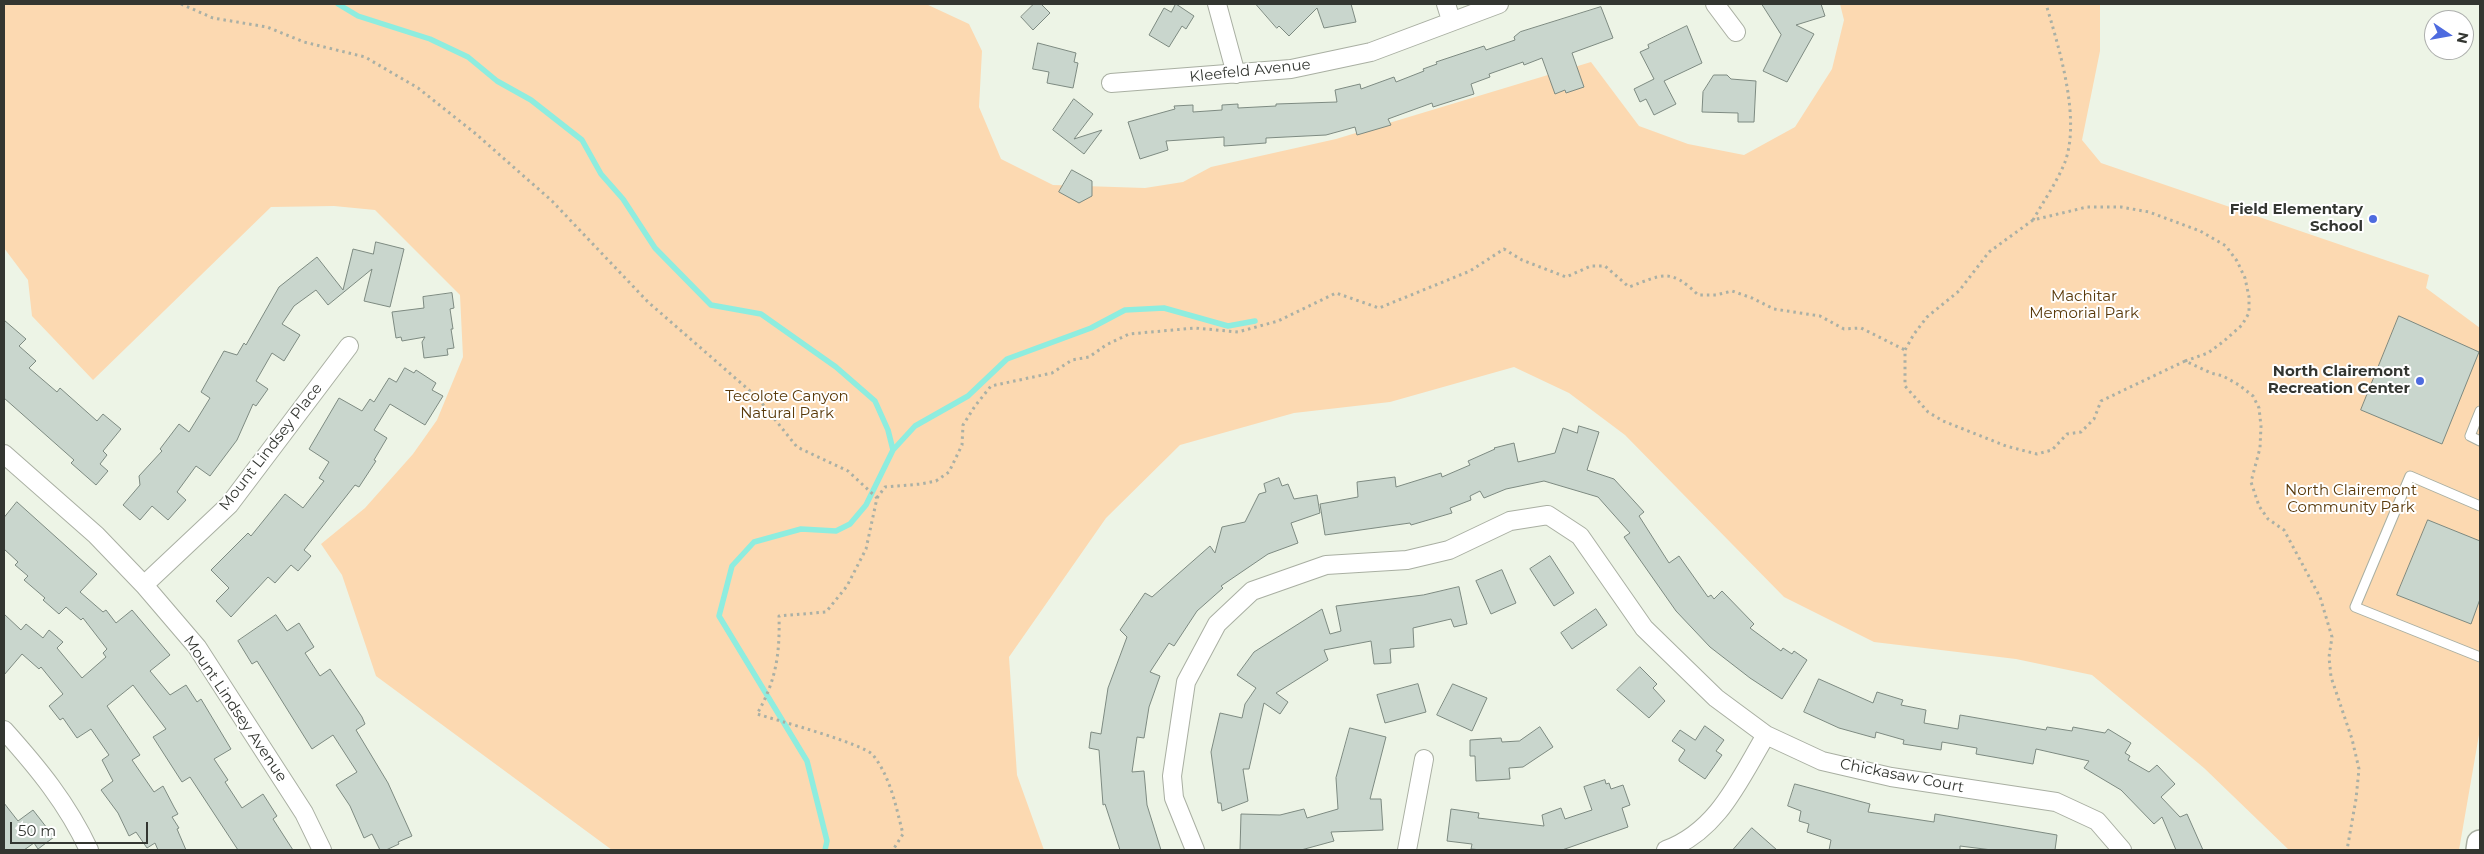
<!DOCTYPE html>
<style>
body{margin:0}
#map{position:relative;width:2484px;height:854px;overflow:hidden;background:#edf4e6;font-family:Montserrat,sans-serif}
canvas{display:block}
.frame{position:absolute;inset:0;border:5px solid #333631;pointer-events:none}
.north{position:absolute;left:2424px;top:10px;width:50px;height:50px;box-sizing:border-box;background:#fff;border:1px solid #adafad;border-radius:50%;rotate:102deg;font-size:14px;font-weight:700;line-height:20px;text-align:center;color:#333631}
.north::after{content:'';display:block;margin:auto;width:18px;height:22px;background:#4e6bdf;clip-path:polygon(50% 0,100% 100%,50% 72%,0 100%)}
.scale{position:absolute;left:10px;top:822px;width:138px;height:22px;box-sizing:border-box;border:2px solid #333631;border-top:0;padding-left:6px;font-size:15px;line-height:18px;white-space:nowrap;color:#333631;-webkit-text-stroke:4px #fff;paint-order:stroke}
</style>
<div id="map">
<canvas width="2484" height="854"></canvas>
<div class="frame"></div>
<div class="north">N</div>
<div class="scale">50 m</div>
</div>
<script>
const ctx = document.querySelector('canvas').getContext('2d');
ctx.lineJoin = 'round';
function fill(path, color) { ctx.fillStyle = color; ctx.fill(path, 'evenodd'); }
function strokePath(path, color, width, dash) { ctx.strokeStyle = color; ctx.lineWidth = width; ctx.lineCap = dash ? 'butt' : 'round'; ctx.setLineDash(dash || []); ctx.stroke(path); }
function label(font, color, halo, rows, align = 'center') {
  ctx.font = font + ' Montserrat,sans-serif'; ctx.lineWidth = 4; ctx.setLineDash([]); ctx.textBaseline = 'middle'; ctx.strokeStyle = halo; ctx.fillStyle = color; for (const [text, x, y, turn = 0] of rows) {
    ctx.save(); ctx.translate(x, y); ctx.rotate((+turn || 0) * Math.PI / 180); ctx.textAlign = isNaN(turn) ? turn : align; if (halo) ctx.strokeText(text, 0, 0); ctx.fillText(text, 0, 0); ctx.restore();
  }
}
fill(new Path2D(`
 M4,4H926L969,24L982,51L979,107L1001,159L1053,185L1145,188L1183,182L1211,167L1336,139L1591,62L1639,126L1688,144L1744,155L1795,127L1832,69L1844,20L1840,4H2100V51L2082,140L2101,163L2429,275L2426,288L2480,328V729L2459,850H2289L2204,768L2092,675L2016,659L1874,642L1784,597L1625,435L1569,393L1514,367L1390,402L1294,413L1180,445L1106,518L1009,657L1017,775L1044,850H612L376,676L342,575L321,544L365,508L413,454L437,420L463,357L460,295L375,210L334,206L271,207L93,380L32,316L28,280L4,248Z`), '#fcd9b1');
strokePath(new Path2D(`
 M338,4L358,16L430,39L468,57L497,81L531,100L582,140L601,174L623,199L655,248L711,305L761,314L836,367L875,401L888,430L893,450L866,505L850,524L836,531L801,529L754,542L732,566L719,616L807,761L827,841L825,850
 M893,450L915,426L968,396L1007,359L1091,328L1125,310L1164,308L1228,326L1255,321`), '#8eeddf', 5.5);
const building = new Path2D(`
 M1034,4H1041L1050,13L1033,30L1021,17Z
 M1176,4L1194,16L1186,29L1182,26L1169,47L1149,35L1164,8L1171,12Z
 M1256,4H1351L1356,22L1324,28L1317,8L1289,36L1279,26L1277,28Z
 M1762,4H1821L1825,16L1796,25L1814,34L1787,82L1763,71L1781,35Z
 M1601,7L1613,38L1572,53L1584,87L1566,93L1565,90L1555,94L1542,58L1524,65L1523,62L1489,74L1490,77L1471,84L1474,94L1433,107L1432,103L1388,119L1391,125L1357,135L1355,127L1326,135L1266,138V143L1224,146V137L1166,141L1168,150L1140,159L1128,122L1175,109L1174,106L1193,105V112L1222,110V105L1238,104V108L1276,106V104L1337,102L1335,90L1360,84L1361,89L1394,77L1396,82L1424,71L1423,69L1437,64L1436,62L1484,46L1486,50L1515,40L1514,37L1520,32Z
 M1687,26L1702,63L1664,81L1676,104L1654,115L1646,99L1640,102L1634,89L1654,79L1640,52L1649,48L1648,45Z
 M1038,43L1076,53L1074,62L1078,63L1073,88L1047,83L1049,72L1033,69Z
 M1714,75H1727L1731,79L1756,81L1754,122H1738V113L1702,112L1703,92Z
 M1074,99L1093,114L1074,139L1102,130L1084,154L1053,130Z
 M1072,170L1092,181V196L1079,203L1059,192Z
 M376,242L404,249L390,307L364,301L372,269L328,305L316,290L294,306L282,324L300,335L284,361L272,353L256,381L268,389L256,406L253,404L237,440L210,476L196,466L177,492L186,500L168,520L152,506L140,520L123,505L140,485L139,476L162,451L160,449L179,424L189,432L210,398L201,392L224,351L237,355L244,343L246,345L279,287L317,257L343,290L353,249L373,254Z
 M452,293L454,308L450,309L453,329H451L454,348L447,349L448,355L424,358L422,342L425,337L402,341L401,337L396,338L392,312L424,308L423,297Z
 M2399,316L2479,352L2442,444L2361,410Z
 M4,320L26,339L19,346L36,361L29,368L57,392L60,388L97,421L103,414L121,429L103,451L107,455L100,464L108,471L96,485L71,463L74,460L4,398Z
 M405,368L414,373L416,370L436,383L432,390L443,396L425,425L390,404L374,430L387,438L374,460L376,461L359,487L355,485L304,550L311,556L298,571L291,565L275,583L268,577L231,617L216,601L229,588L211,570L248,533L251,536L285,494L303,508L324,481L319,478L329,462L309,449L339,398L362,411L370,399L374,402L389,378L396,382Z
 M1579,426L1599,432L1587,470L1614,479L1644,512L1639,516L1669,563L1679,556L1708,597L1711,595L1714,599L1722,591L1754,624L1750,628L1781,651L1783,648L1792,654L1794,651L1807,660L1782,699L1750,678L1710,647L1676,611L1624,537L1630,533L1598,497L1544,481L1506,489L1484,498L1480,491L1470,496L1471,500L1450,508L1452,513L1411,525L1410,523L1325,535L1320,504L1358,497L1357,482L1395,477L1396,487L1441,473L1442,477L1470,465L1468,461L1495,449L1494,448L1514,443L1518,462L1555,453L1563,428L1577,433Z
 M1279,478L1282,486L1288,484L1294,499L1317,495L1320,513L1291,523L1298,543L1268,554L1221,586L1223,588L1197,611L1174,646L1169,643L1150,672L1160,676L1149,707L1144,738L1137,737L1132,772L1144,771L1147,805L1161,850H1120L1105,804L1103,805L1099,750L1089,748L1091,732L1101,734L1108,688L1127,637L1120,630L1145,593L1152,597L1210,546L1215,553L1222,527L1245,522L1259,494L1266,492L1264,484Z
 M17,502L97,574L80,592L103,612L106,610L116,623L132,610L170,655L150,671L170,695L186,685L197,702L201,699L231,749L214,759L228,780L225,782L242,808L263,794L277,816L273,819L293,850H238L190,777L182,782L153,737L166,729L133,685L107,706L140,755L132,760L154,792L163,786L174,807L178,814L172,817L179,828L177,829L186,850H158L155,843L147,848L136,832L129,836L118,813L101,790L113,781L102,760L109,755L91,729L77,738L63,718L60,720L49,706L63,694L41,667L39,669L22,654L4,675V614L21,630L26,624L43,638L49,630L63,642L57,648L82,678L106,657L103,653L107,649L83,618L81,620L66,607L59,614L43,600L45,598L24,580L28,576L15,565L18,562L4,549V518Z
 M2428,520L2480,541V599L2471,624L2397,595Z
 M1550,556L1574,593L1554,606L1530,569Z
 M1502,570L1516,603L1491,614L1476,581Z
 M1459,587L1467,624L1454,627L1451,619L1413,628L1414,647L1390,649L1391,663L1374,664L1371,641L1324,650L1328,660L1276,693L1288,702L1280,714L1264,703L1249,769H1243L1248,801L1222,811L1221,803H1218L1211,752L1220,713L1242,718L1245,704L1256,688L1237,675L1254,652L1322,609L1330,634L1341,631L1336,606L1423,595Z
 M1596,609L1607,625L1572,649L1561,633Z
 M276,615L287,631L299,623L314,647L305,653L320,676L330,669L362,717L365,724L356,730L388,783L412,836L398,842L399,844L386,850H380L372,834L364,838L350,806L336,785L357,772L333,735L312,749L257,661L252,664L238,641Z
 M1640,667L1657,684L1653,688L1665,701L1649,718L1617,690Z
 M1819,679L1873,703L1877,692L1903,700L1901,705L1926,710L1924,723L1958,729L1960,715L2046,730L2047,727L2072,731L2073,727L2078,728L2105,733L2108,729L2131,743L2125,753L2130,756L2128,760L2149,772L2157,765L2175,784L2161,797L2180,817L2187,814L2203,850H2176L2162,817L2154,824L2121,790L2084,768L2089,761L2036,749L2033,764L1976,754L1977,748L1942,742L1941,750L1903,744L1904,740L1876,732L1875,738L1839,728L1804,712Z
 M1418,684L1426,712L1385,723L1377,695Z
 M1453,684L1487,698L1472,731L1437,715Z
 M1705,726L1724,740L1716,751L1722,755L1705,779L1679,761V759L1685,750L1672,741L1680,730L1695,740Z
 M1540,727L1553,747L1523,767L1509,768L1510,779L1476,781L1475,756H1470V740L1501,738L1502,742L1519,741Z
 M1350,728L1386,737L1370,799H1381L1383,830L1331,832L1334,841L1301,850H1240L1241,814L1280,815L1304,809L1307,818L1338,809L1336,778Z
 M1605,780L1606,784L1609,783L1611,789L1623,785L1630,805L1622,808L1628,827L1562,850H1482L1471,849L1472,844L1447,841L1451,809L1479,813L1478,818L1544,826L1542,815L1561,808L1565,819L1592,810L1584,787Z
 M1795,784L1870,804L1868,812L1934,822L1935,814L2057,835L2055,850H1992L1960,846V850H1829L1831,840L1807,832L1809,824L1799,821L1801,811L1788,806Z
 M4,803L18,821L33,810L54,837L38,849L34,843L24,850H4Z
 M1752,828L1777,850H1733Z`);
fill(building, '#c9d6cd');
strokePath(building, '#7d8a81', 1);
const lane = new Path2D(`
 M2480,411L2470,436L2480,441
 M2480,506L2410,476L2355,607L2480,657`);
const street = new Path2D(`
 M1217,4L1236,74
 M1446,4L1451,20
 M1715,4L1736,32
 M1111,83L1291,69L1371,52L1499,4
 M4,454L96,535L144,585L197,647L304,813L322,850
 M144,585L229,505L349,346
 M4,730C38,768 67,803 89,850
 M1195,850L1174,798L1172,776L1186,682L1217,624L1252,591L1326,565L1407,560L1449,550L1510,521L1548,515L1580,536L1644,628L1716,698L1766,735L1822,761L1891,777L2056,802L2097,821L2122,850
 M1407,850L1424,759
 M1666,850C1718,831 1739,780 1766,735`);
const secondary = new Path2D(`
 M2479,850L2480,843`);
strokePath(lane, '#a9afa2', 11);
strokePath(street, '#a9afa2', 20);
strokePath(secondary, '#a9afa2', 28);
strokePath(new Path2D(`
 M181,4L213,18L267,27L304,42L365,57L418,88L476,134L552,201L648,302L757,397L797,447L848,471L877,498L866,549L847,586L826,612L779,616C780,654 776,681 757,714C776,720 864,744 873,755C891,778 896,807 903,834L893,850
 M2033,220C2043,202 2057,182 2065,162C2081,118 2059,48 2046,4
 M2185,361L2208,353L2224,341L2242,325L2249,313V297L2245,278L2237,261L2226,246L2200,231L2149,212L2121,207H2087L2033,220L1989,252L1959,291L1927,317L1914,334L1905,350V386L1928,412L1943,421L2006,446L2037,454L2052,450L2067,434L2081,432L2094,419L2101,401L2185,361L2211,373L2223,376L2239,385L2253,396L2259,408L2261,426L2260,448L2251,482L2259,506L2268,519L2284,530L2320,597L2332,637L2329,657L2331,677L2352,739L2359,769L2356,799L2347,850
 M877,498L885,487L921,484L936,481L949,472L962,445L963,425L975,406L991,386L1052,373L1072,360L1089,357L1106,345L1129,334L1195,328L1238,332L1278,321L1336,293L1379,308L1470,271L1504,249L1522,260L1566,277L1591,266H1605L1629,287C1662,275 1670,267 1698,295H1716L1732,291L1752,298L1774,309L1820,316L1844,329L1861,328L1905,350`), '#aab0a5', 3, [2.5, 4]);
strokePath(lane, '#fff', 9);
strokePath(street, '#fff', 18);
strokePath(secondary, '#fff', 25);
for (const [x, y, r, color] of [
 [2373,219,5,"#4e6bdf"],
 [2420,381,5,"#4e6bdf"]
]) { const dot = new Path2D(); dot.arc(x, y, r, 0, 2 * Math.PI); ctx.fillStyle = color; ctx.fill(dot); strokePath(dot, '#fff', 2); }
label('15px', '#333631', '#fff', [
 ["Kleefeld Avenue",1250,71,-6],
 ["Mount Lindsey Place",271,447,-52],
 ["Mount Lindsey Avenue",235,709,56],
 ["Chickasaw Court",1902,776,11]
]);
label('bold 15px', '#333631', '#fff', [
 ["Field Elementary",2363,210],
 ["School",2363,227],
 ["North Clairemont",2410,372],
 ["Recreation Center",2410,389]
], 'right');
label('15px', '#59390a', '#fff', [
 ["Machitar",2084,297],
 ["Memorial Park",2084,314],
 ["Tecolote Canyon",787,397],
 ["Natural Park",787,414],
 ["North Clairemont",2351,491],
 ["Community Park",2351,508]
]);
</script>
